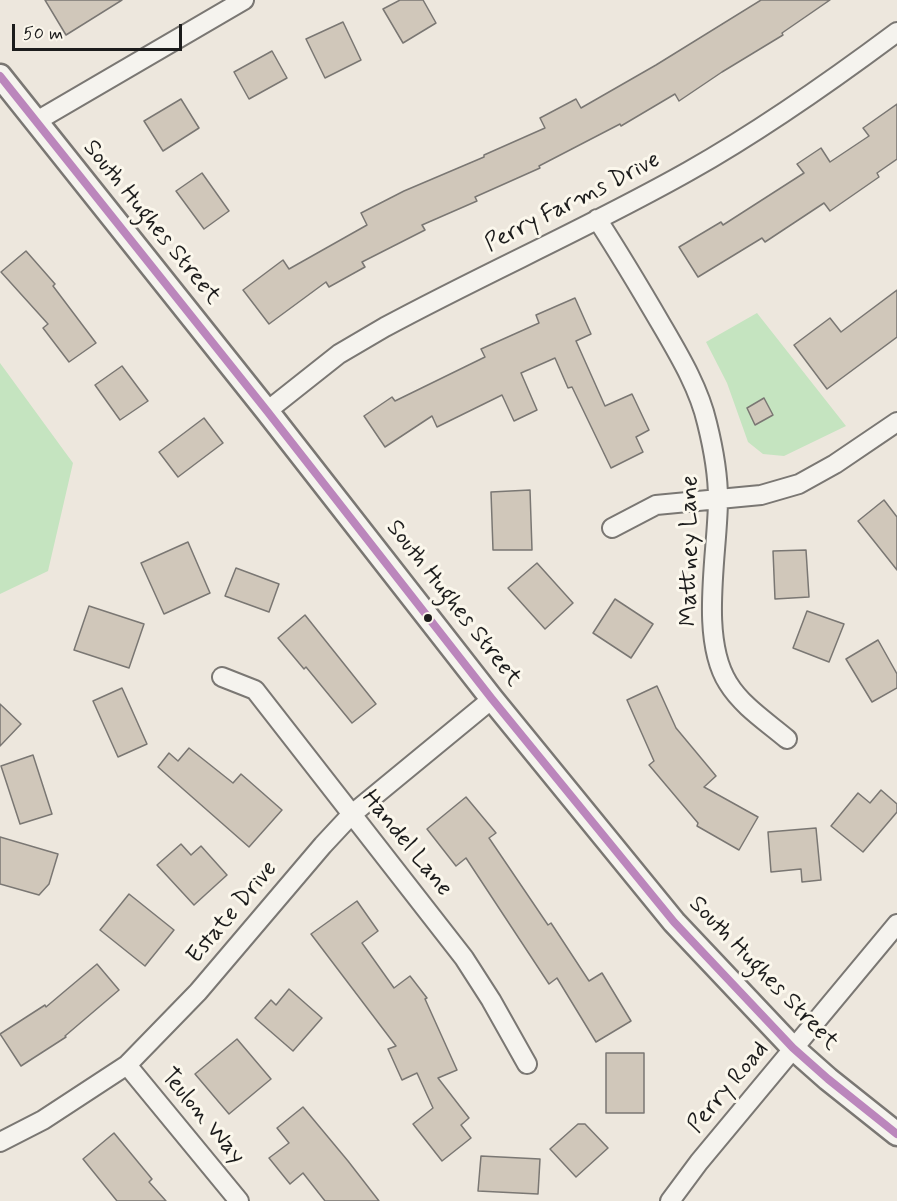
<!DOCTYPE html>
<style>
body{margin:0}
#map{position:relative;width:897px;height:1201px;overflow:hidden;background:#ede7dd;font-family:Mynerve,sans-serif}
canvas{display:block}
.scale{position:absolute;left:12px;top:24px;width:170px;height:27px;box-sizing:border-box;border:3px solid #1c1c1c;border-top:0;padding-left:8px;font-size:18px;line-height:21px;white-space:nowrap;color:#1c1c1c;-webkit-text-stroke:4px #fbf7ec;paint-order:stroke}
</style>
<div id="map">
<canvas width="897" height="1201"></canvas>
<div class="scale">50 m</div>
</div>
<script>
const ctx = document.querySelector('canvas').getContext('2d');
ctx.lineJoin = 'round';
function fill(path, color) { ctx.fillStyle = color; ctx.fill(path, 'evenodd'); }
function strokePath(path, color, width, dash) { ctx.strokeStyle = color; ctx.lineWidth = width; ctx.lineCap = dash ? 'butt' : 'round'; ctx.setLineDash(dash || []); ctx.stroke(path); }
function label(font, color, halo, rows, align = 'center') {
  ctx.font = font + ' Mynerve,sans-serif'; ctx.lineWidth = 6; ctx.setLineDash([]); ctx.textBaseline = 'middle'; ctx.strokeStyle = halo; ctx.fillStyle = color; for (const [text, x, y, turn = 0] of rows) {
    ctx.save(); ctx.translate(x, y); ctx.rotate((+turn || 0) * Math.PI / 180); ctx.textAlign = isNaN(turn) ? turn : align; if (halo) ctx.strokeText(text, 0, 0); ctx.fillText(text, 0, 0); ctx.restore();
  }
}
fill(new Path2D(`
 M757,313L846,426L784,456L763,454L748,442L727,383L706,342Z
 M0,363L73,463L48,571L0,594Z`), '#c5e4c0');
const building = new Path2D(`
 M45,0H122L66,35Z
 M400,0H423L436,23L403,43L383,9Z
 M761,0H830L782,33L783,35L722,72L679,101L675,94L621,126L620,124L539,166L540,168L475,197L477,201L422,225L425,230L362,262L365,267L329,287L326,282L269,324L243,290L283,260L289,269L367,225L361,213L404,191L484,157V155L545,128L540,118L576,99L581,108L656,65Z
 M343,22L361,60L325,78L306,39Z
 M272,51L287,78L249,99L234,72Z
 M181,99L199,128L163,151L144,121Z
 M897,104V159L877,173L879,177L830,211L824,203L765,242L762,238L698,277L679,247L721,222L723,225L804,173L797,164L821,148L830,162L869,136L863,128Z
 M202,173L229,211L204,229L176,191Z
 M26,251L55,284L53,286L96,343L69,362L43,328L48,324L1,272Z
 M897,290V337L827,389L794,345L830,318L841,332Z
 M575,298L591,334L576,341L605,406L632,394L649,430L636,437L643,452L611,468L572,387L568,388L555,358L521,373L537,410L514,421L502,395L437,427L432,416L385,447L364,416L392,397L395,401L485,357L481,349L539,323L536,315Z
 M122,366L148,401L120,420L95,385Z
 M764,398L773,415L755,425L747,408Z
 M204,418L223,443L178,477L159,452Z
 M530,490L532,550H493L491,492Z
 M884,500L897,517V570L858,521Z
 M188,542L210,593L164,614L141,563Z
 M806,550L809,597L775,599L773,551Z
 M537,563L573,603L545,629L508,588Z
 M236,568L279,584L269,612L225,596Z
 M615,599L653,624L631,658L593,633Z
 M89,606L144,624L129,668L74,650Z
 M807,611L844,624L829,662L793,648Z
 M305,615L376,704L352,723L306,667L304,669L278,638Z
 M878,640L897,674V688L872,702L846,659Z
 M657,686L676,728L716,776L704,787L758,817L739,850L697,826L698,823L649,765L654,761L627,700Z
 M122,688L147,744L118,757L93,701Z
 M0,704L21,724L0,746Z
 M189,748L233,783L241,774L282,810L249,847L158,767L169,753L178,761Z
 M33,755L52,814L20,824L1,766Z
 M881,790L897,804V812L863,852L831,826L858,793L870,803Z
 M466,797L496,833L489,838L548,925L551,923L589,981L602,973L631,1021L596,1042L557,978L549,984L466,858L456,866L427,829Z
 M816,828L821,880L802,882L801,869L771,872L768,832Z
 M0,837L58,854L49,884L39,895L0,884Z
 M181,844L191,855L201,846L227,875L194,905L157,865Z
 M129,894L174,930L145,966L100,930Z
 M357,901L378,931L362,943L394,988L410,976L427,998L425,999L457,1070L438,1078L469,1118L461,1125L471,1138L442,1161L413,1124L433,1108L417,1073L402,1080L388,1049L396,1046L311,934Z
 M97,964L119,990L65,1036L66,1037L21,1066L0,1034L45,1005L46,1007Z
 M289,989L322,1018L293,1051L255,1018L271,1000L276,1005Z
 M237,1039L271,1079L229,1114L195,1074Z
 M606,1053H644V1113H606Z
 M303,1107L348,1161L379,1201H325L303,1173L290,1184L269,1158L289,1143L277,1128Z
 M578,1124H585L608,1148L576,1177L550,1149Z
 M114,1133L152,1179L149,1182L166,1201H117L83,1159Z
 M481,1156L540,1159L538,1194L478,1191Z`);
fill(building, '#d0c7ba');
strokePath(building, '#7a7773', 1.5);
const minor = new Path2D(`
 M35,122L244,0
 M597,219C619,253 640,288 661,324C679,355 699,388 707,423C713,447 718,474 718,499C718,552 699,637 728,683C742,706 767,722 787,739
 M267,411L339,354L385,327C485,273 590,227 689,171C762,130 830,82 897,32
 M612,528L656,505L761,495L799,484L835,464L897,422
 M222,677L255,690L464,958L491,1000L527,1064
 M127,1065L239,1201
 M0,1142L43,1120L127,1065L198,992L323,845L351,815L492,699
 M670,1201L699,1162L897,924`);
const tertiary = new Path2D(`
 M0,76L267,411L492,699L674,922L793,1048L828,1079L897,1134`);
strokePath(minor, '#7a7773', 22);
strokePath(tertiary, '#7a7773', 27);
strokePath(minor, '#f5f3ee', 18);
strokePath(tertiary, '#f5f3ee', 22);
strokePath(new Path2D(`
 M0,76L267,411L492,699L674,922L793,1048L828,1079L897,1134`), '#bb86bc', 8);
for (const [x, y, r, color] of [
 [428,618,5,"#1c1c1c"]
]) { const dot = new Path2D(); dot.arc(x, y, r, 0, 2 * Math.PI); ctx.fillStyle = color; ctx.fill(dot); strokePath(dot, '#fbf7ec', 2); }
label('24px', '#1c1c1c', '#fbf7ec', [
 ["Perry Farms Drive",573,203,-27],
 ["South Hughes Street",151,223,51],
 ["Mattney Lane",691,551,-90],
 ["South Hughes Street",453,604,52],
 ["Handel Lane",406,844,51],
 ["Estate Drive",233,913,-50],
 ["South Hughes Street",763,974,46],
 ["Perry Road",729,1088,-50],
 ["Teulon Way",202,1117,50]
]);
</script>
